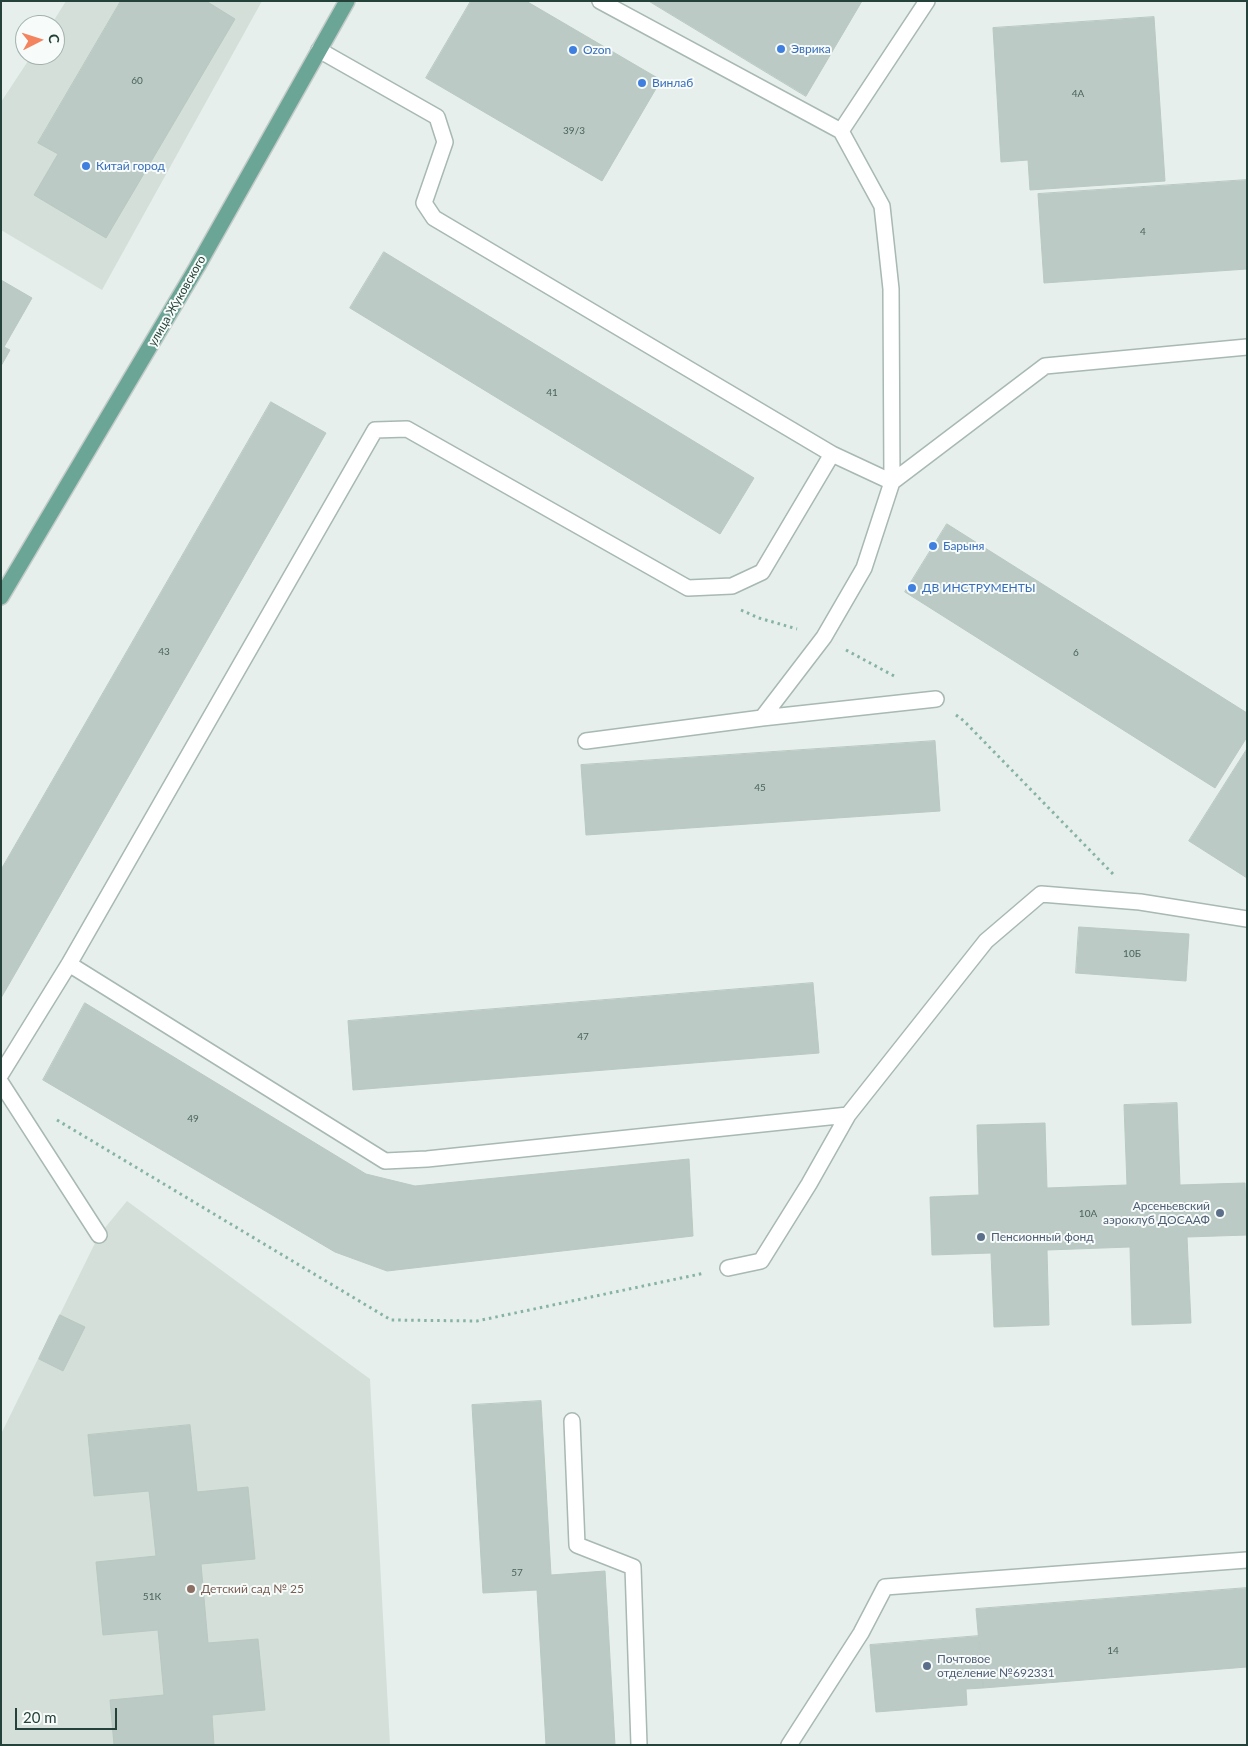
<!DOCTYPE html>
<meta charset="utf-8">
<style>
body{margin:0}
#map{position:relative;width:1248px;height:1746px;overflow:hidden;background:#e6efeb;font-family:Lato,sans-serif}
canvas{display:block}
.frame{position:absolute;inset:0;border:2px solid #24423a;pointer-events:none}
.north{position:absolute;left:15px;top:15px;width:50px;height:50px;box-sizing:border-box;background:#f7fbf9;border:1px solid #a3b1ad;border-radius:50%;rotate:85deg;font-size:14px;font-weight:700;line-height:20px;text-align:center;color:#24423a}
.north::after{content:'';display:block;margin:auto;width:18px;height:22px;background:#f4845f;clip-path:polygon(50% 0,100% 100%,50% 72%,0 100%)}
.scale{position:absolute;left:15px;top:1708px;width:102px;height:22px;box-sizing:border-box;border:2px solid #24423a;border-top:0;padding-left:6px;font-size:15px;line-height:18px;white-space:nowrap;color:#24423a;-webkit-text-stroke:4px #f7fbf9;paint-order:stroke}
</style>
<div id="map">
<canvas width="1248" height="1746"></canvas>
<div class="frame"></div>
<div class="north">С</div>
<div class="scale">20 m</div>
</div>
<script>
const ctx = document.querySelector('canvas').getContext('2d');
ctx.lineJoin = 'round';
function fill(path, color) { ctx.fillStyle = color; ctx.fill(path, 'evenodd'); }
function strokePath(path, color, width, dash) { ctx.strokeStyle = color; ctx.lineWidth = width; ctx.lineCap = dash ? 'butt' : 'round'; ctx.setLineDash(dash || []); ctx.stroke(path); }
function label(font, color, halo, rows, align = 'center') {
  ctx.font = font + ' Lato,sans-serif'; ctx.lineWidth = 4; ctx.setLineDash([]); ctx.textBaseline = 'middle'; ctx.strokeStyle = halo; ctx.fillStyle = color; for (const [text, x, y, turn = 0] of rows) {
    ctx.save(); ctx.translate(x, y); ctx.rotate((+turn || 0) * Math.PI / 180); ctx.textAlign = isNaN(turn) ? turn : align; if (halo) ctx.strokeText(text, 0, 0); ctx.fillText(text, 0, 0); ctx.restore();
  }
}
fill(new Path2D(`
 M66,1H262L102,290L1,230V102L32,55H55V25H51Z
 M127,1201L370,1379L390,1745H1V1434L99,1235Z`), '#d4dfda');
const building = new Path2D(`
 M121,1H206L235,19L106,238L34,195L58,154L38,143Z
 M471,1H526L661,80L602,181L426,78Z
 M649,1H862L806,96Z
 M1154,17L1165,181L1030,190L1028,160L1001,162L993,28Z
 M1247,180V269L1044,283L1038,194Z
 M384,252L754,478L720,534L350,308Z
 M1,280L32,298L4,347L10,350L1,366Z
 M271,402L326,433L1,998V870Z
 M947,524L1247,713V737L1215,788L905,592Z
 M935,741L940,811L586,835L581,765Z
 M1247,749V878L1189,841Z
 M1079,927L1189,934L1186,981L1076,973Z
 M813,983L819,1053L353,1090L348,1021Z
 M85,1003L366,1174L415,1186L689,1159L693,1236L387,1271L335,1252L43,1080Z
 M1177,1103L1180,1185L1245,1183L1247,1235L1187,1237L1191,1323L1132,1325L1130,1247L1047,1250L1049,1325L994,1327L991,1253L932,1255L930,1197L979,1195L977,1125L1045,1123L1047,1188L1127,1185L1124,1105Z
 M60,1315L85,1327L63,1371L39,1359Z
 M541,1401L551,1575L605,1571L615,1745H546L537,1590L483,1593L472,1405Z
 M190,1425L197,1492L248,1487L255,1559L201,1564L208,1643L258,1639L265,1710L212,1715L214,1745H114L110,1700L164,1695L158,1630L103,1635L96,1562L156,1556L149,1491L94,1496L88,1435Z
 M1247,1588V1667L983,1688L976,1609Z
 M979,1636L983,1688L966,1689L967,1705L876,1712L870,1645Z`);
fill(building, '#bbcac4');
strokePath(building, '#b8c9c2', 1);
const lane = new Path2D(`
 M319,50L437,117L445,142L424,203L434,218L832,454L892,482
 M841,131L927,1
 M892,482L1045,366L1247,347
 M762,718L936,699
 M586,741L762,718L824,637L864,568L892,482L891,289L882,206L841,131L600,1
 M69,964L385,1161L427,1159L848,1115
 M1,1074L69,964L375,430L407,429L688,588L732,586L762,572L832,454
 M1,1083L99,1235
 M728,1268L761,1261L809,1184L848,1115L986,941L1041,894L1140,902L1247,919
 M572,1421L577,1545L633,1567L639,1745
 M789,1745L861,1633L885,1587L1247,1560`);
const primary = new Path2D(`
 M1,597L197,267L347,1`);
strokePath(lane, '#a8b8b2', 18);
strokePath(primary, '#c2cac8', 18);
strokePath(new Path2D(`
 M741,610L759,618L797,629
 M846,650L896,677
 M956,715L964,721L1113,874
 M57,1120L391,1320L477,1321L705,1273`), '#86b3a5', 3, [2.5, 4]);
strokePath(lane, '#fff', 15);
strokePath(primary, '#6aa596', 15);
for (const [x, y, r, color] of [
 [781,49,5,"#3f7fe0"],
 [573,50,5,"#3f7fe0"],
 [642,83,5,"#3f7fe0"],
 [86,166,5,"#3f7fe0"],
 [933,546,5,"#3f7fe0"],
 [912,588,5,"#3f7fe0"],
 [1220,1213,5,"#5c6f8a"],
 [981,1237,5,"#5c6f8a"],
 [191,1589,5,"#8d6e63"],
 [927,1666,5,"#5c6f8a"]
]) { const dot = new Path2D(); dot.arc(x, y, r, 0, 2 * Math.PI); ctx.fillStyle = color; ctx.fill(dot); strokePath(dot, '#f7fbf9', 2); }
label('10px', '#4a645c', null, [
 ["60",137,81],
 ["4А",1078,94],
 ["39/3",574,131],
 ["4",1143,232],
 ["41",552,393],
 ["43",164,652],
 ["6",1076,653],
 ["45",760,788],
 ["10Б",1132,954],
 ["47",583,1037],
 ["49",193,1119],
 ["10А",1088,1214],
 ["57",517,1573],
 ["51К",152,1597],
 ["14",1113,1651]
]);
label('12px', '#366cbe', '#f7fbf9', [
 ["Эврика",791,49],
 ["Ozon",583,50],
 ["Винлаб",652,83],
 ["Китай город",96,166],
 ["Барыня",943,546],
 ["ДВ ИНСТРУМЕНТЫ",922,588]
], 'left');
label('12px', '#24423a', '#f7fbf9', [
 ["улица Жуковского",177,301,-60]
]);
label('12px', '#4e5e75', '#f7fbf9', [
 ["Арсеньевский",1210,1206,"right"],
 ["аэроклуб ДОСААФ",1210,1220,"right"],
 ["Пенсионный фонд",991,1237],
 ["Почтовое",937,1659],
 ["отделение №692331",937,1673]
], 'left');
label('12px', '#785e54', '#f7fbf9', [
 ["Детский сад № 25",201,1589]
], 'left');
</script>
